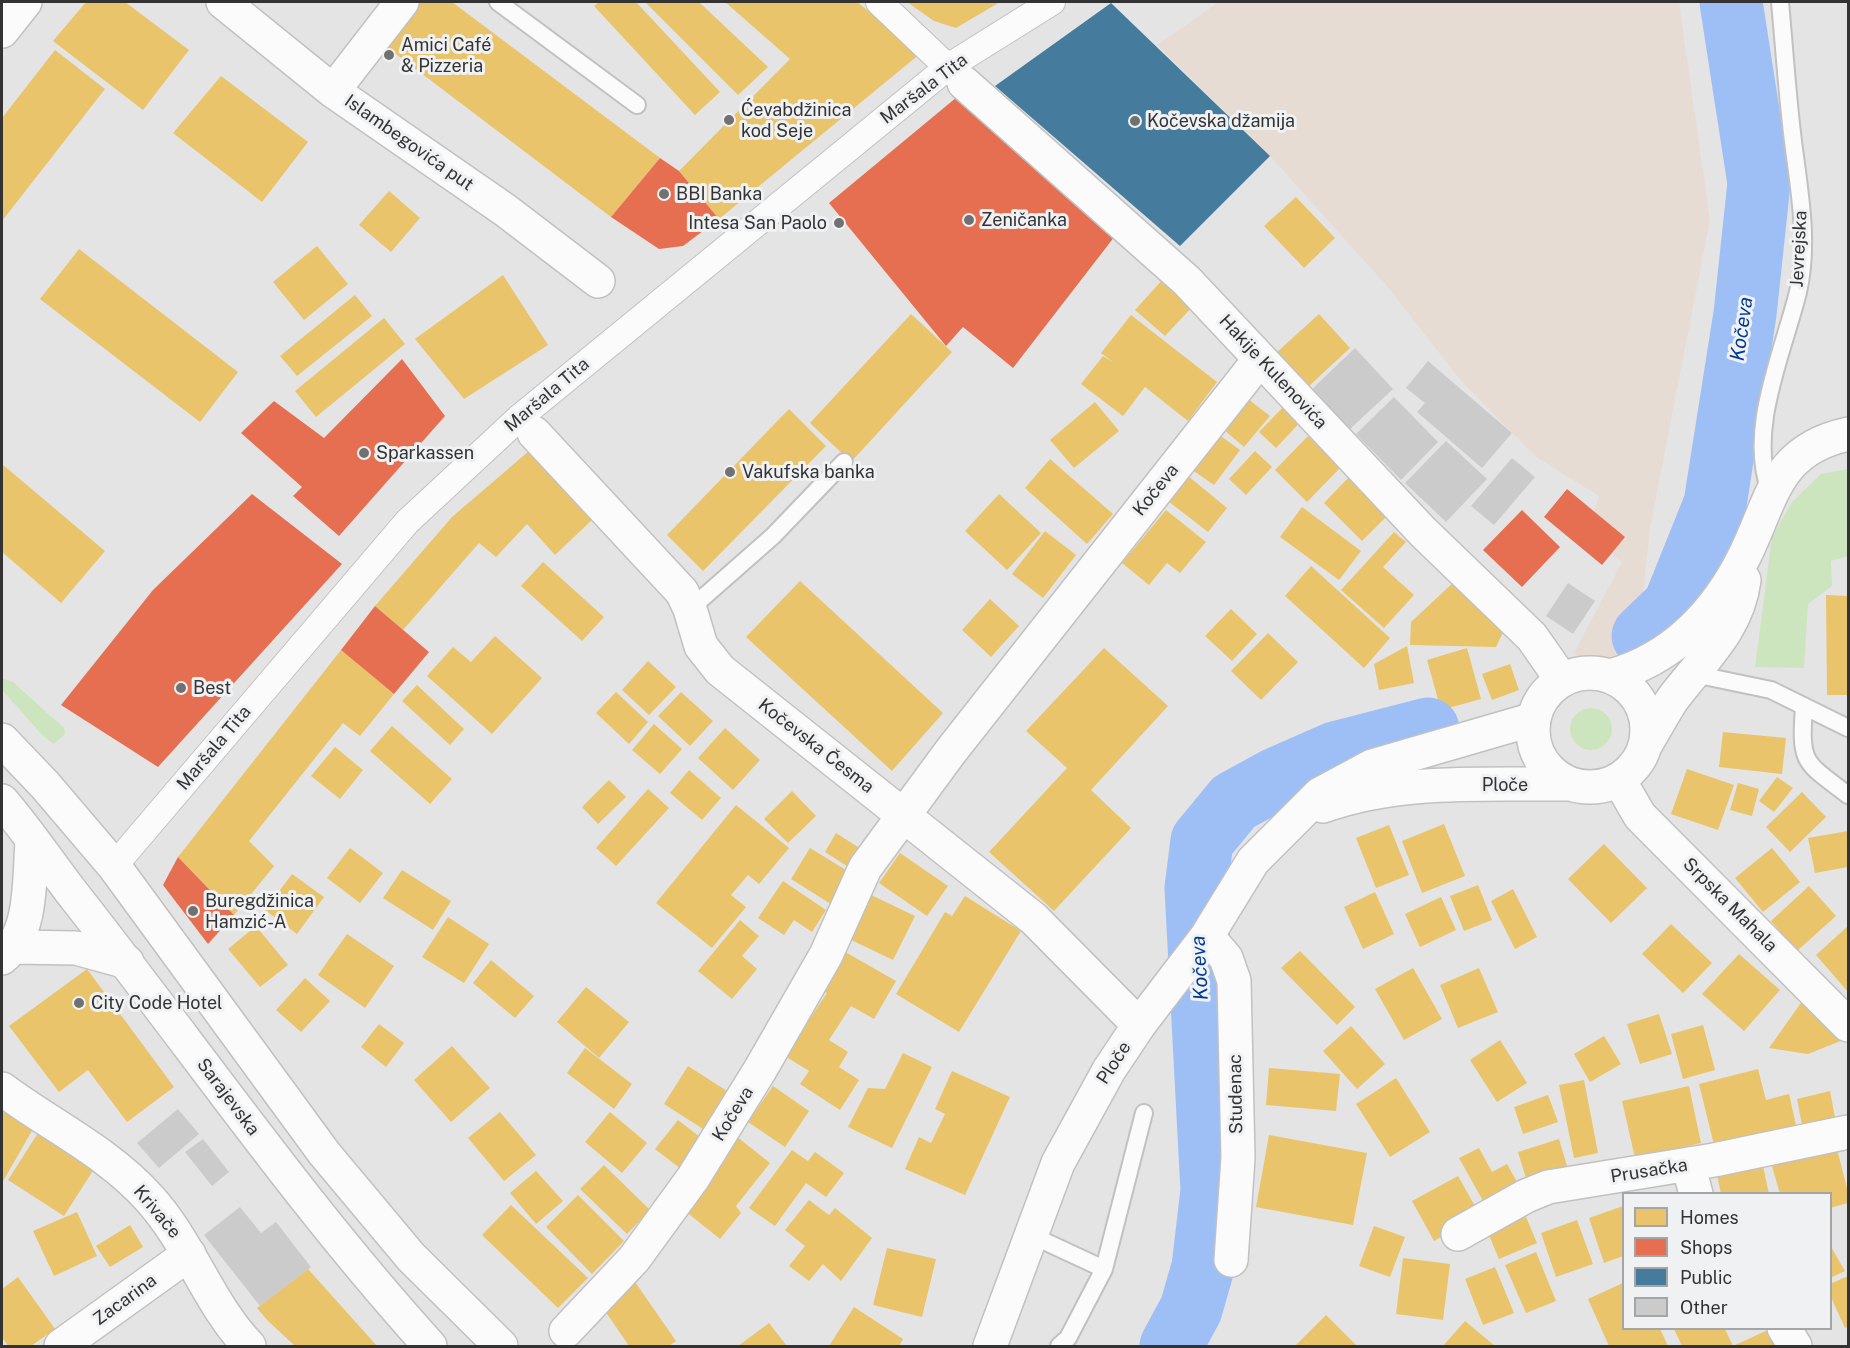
<!DOCTYPE html>
<meta charset="utf-8">
<style>
body{margin:0}
#map{position:relative;width:1850px;height:1348px;overflow:hidden;background:#e4e4e5;font-family:"Public Sans",sans-serif}
canvas{display:block}
.frame{position:absolute;inset:0;border:3px solid #333334;pointer-events:none}
.legend{position:absolute;left:1622px;top:1192px;width:210px;height:138px;box-sizing:border-box;background:#f0f1f3;border:2px solid #a4a5a7;margin:0;padding:8px 10px;list-style:none;font-size:18px;color:#333334}
.legend li{display:flex;align-items:center;gap:12px;height:30px}
.legend b{width:30px;border:2px solid #a4a5a7}
</style>
<div id="map">
<canvas width="1850" height="1348"></canvas>
<div class="frame"></div>
<ul class="legend">
<li><b style="height:16px;background:#e9c46a"></b>Homes</li>
<li><b style="height:16px;background:#e76f51"></b>Shops</li>
<li><b style="height:16px;background:#457b9d"></b>Public</li>
<li><b style="height:16px;background:#cccbcc"></b>Other</li>
</ul>
</div>
<script>
const ctx = document.querySelector('canvas').getContext('2d');
ctx.lineJoin = 'round';
function fill(path, color) { ctx.fillStyle = color; ctx.fill(path, 'evenodd'); }
function strokePath(path, color, width, dash) { ctx.strokeStyle = color; ctx.lineWidth = width; ctx.lineCap = dash ? 'butt' : 'round'; ctx.setLineDash(dash || []); ctx.stroke(path); }
function label(font, color, halo, rows, align = 'center') {
  ctx.font = font + ' "Public Sans",sans-serif'; ctx.lineWidth = 6; ctx.setLineDash([]); ctx.textBaseline = 'middle'; ctx.strokeStyle = halo; ctx.fillStyle = color; for (const [text, x, y, turn = 0] of rows) {
    ctx.save(); ctx.translate(x, y); ctx.rotate((+turn || 0) * Math.PI / 180); ctx.textAlign = isNaN(turn) ? turn : align; if (halo) ctx.strokeText(text, 0, 0); ctx.fillText(text, 0, 0); ctx.restore();
  }
}
fill(new Path2D(`
 M1219,2H1679L1710,220L1650,528L1640,622L1602,675L1574,653L1622,562L1588,534L1599,496L1536,457L1462,382L1386,285L1270,156L1157,45Z`), '#e7dcd4');
fill(new Path2D(`
 M1848,469V556L1831,561L1832,586L1808,604L1804,668L1755,667L1772,537L1792,502L1821,474Z
 M2,678L13,682L64,728L65,734L54,744L42,735L3,691Z
 M1570 729a21 21 0 1 1 42 0a21 21 0 1 1-42 0Z`), '#cde5be');
fill(new Path2D(`
 M86,2H125L189,50L143,110L53,41Z
 M416,2H452L660,158L611,217L380,42Z
 M599,2H636L720,92L695,115L594,6Z
 M645,2H699L768,67L738,95Z
 M725,2H857L921,53L719,219L679,171L790,59Z
 M907,2H1000L956,28L934,21Z
 M55,50L105,89L2,221V118Z
 M221,76L308,142L262,202L173,133Z
 M389,191L420,218L391,252L359,225Z
 M1296,197L1335,238L1304,268L1264,226Z
 M317,246L348,284L304,320L273,282Z
 M79,249L238,372L200,422L40,299Z
 M503,275L548,345L464,399L415,339Z
 M1164,278L1195,304L1165,336L1135,310Z
 M355,295L372,316L297,376L280,356Z
 M911,314L952,352L851,462L810,423Z
 M1319,314L1350,348L1308,387L1276,353Z
 M1131,315L1217,382L1188,421L1145,387L1123,416L1081,384L1103,356L1114,363L1101,353Z
 M384,318L405,344L316,417L295,391Z
 M1248,399L1270,416L1244,447L1223,429Z
 M1289,401L1305,417L1276,448L1259,432Z
 M1095,402L1119,431L1074,468L1050,440Z
 M789,409L826,446L703,571L667,535Z
 M1211,429L1240,450L1214,485L1185,465Z
 M1308,436L1341,467L1307,502L1275,470Z
 M529,451L593,519L555,555L527,524L496,557L479,543L403,630L375,606L452,517Z
 M1255,451L1272,467L1246,495L1229,479Z
 M1050,459L1113,514L1087,544L1025,488Z
 M2,464L105,551L61,603L2,552Z
 M1188,476L1227,508L1208,532L1168,501Z
 M1349,477L1387,516L1362,541L1324,503Z
 M999,494L1041,533L1007,570L965,531Z
 M1302,507L1361,551L1339,580L1280,537Z
 M1166,510L1206,542L1180,573L1167,563L1149,585L1122,563Z
 M1045,531L1076,555L1043,598L1012,574Z
 M1394,532L1406,542L1383,567L1414,595L1384,628L1341,590Z
 M543,562L604,617L582,641L521,586Z
 M1311,566L1390,638L1364,668L1285,596Z
 M1456,580L1504,630L1496,647L1410,645L1411,622Z
 M800,581L943,713L892,771L746,637Z
 M1826,595L1848,596V695H1827Z
 M990,599L1019,626L991,657L962,630Z
 M1231,609L1257,634L1232,661L1205,636Z
 M1268,633L1298,662L1261,700L1231,671Z
 M495,636L542,678L492,734L427,676L453,647L471,662Z
 M1407,646L1414,683L1379,690L1374,664Z
 M1104,648L1168,706L1091,790L1131,828L1054,911L989,852L1067,768L1026,731Z
 M1467,648L1481,699L1441,710L1427,660Z
 M341,650L394,694L360,736L343,723L249,841L274,866L234,915L178,857Z
 M648,661L676,687L649,715L622,690Z
 M1510,664L1519,690L1492,700L1482,674Z
 M417,685L464,729L450,745L402,701Z
 M616,692L648,722L629,744L596,713Z
 M681,692L713,721L690,746L658,716Z
 M654,724L682,749L660,774L632,750Z
 M392,726L452,779L430,804L370,751Z
 M725,728L760,760L733,790L698,758Z
 M1723,732L1786,738L1782,774L1719,767Z
 M335,747L363,770L340,799L311,776Z
 M1687,769L1734,785L1718,830L1671,814Z
 M689,770L721,798L702,820L670,793Z
 M1777,777L1793,788L1774,812L1759,801Z
 M609,780L626,797L598,824L582,807Z
 M1738,783L1759,789L1752,816L1730,810Z
 M648,789L669,808L616,866L596,848Z
 M792,791L816,816L788,843L764,819Z
 M1802,792L1826,817L1790,852L1766,827Z
 M736,805L789,848L759,884L748,875L731,895L746,907L712,948L656,903Z
 M1444,824L1465,876L1422,893L1402,841Z
 M1389,825L1409,875L1376,888L1356,838Z
 M1848,831V867L1815,873L1808,838Z
 M836,833L861,849L850,868L825,852Z
 M1604,844L1647,888L1611,923L1568,879Z
 M350,848L383,873L360,903L327,878Z
 M810,848L854,875L834,906L791,879Z
 M1772,848L1800,882L1763,912L1735,878Z
 M900,853L948,886L927,916L879,883Z
 M402,870L451,901L433,930L383,898Z
 M292,874L324,897L297,934L265,910Z
 M783,881L826,910L812,932L794,920L784,935L758,918Z
 M1478,885L1492,920L1464,931L1450,896Z
 M1809,886L1836,916L1797,951L1771,921Z
 M1513,889L1537,937L1515,949L1491,901Z
 M1375,892L1394,934L1363,949L1344,907Z
 M867,893L915,916L893,960L845,937Z
 M965,896L1021,931L959,1032L896,994L945,912L952,916Z
 M1441,897L1456,930L1420,947L1405,914Z
 M448,917L489,944L464,983L422,957Z
 M740,920L759,936L742,956L757,969L732,999L698,971Z
 M1671,924L1712,963L1683,993L1642,954Z
 M256,926L288,965L260,987L228,949Z
 M1848,926V992L1816,955Z
 M347,934L394,966L365,1008L318,975Z
 M840,949L896,981L874,1019L851,1006L829,1040L848,1052L839,1067L859,1080L840,1110L800,1084L809,1071L785,1056L827,993L818,988Z
 M1300,951L1355,1007L1337,1025L1281,968Z
 M1739,954L1780,990L1744,1031L1702,994Z
 M491,960L534,996L515,1018L473,983Z
 M1413,968L1442,1019L1404,1040L1375,989Z
 M1479,968L1498,1012L1458,1028L1440,985Z
 M87,969L174,1087L127,1122L88,1070L59,1092L9,1026Z
 M305,978L330,1001L301,1032L276,1010Z
 M586,987L629,1022L599,1058L557,1022Z
 M1803,1000L1848,1038L1808,1054L1769,1048Z
 M1659,1014L1672,1054L1640,1064L1627,1024Z
 M379,1024L404,1043L386,1067L361,1047Z
 M1703,1025L1715,1070L1683,1079L1671,1034Z
 M1351,1026L1385,1064L1357,1089L1323,1051Z
 M1604,1036L1621,1064L1590,1082L1574,1054Z
 M1500,1040L1527,1083L1497,1102L1470,1060Z
 M452,1046L490,1088L451,1122L414,1080Z
 M585,1048L632,1084L614,1109L567,1073Z
 M903,1053L932,1067L892,1148L848,1127L868,1088L885,1089Z
 M688,1066L727,1091L703,1129L664,1104Z
 M1269,1068L1340,1074L1336,1111L1266,1105Z
 M1758,1069L1766,1100L1789,1094L1796,1125L1714,1145L1699,1084Z
 M952,1071L1010,1097L965,1195L905,1169L919,1137L931,1143L945,1114L935,1109Z
 M1396,1078L1430,1132L1390,1157L1356,1104Z
 M1584,1080L1598,1153L1574,1158L1559,1085Z
 M773,1086L809,1111L785,1147L748,1122Z
 M1689,1086L1701,1143L1635,1158L1622,1101Z
 M1830,1091L1835,1118L1802,1125L1797,1099Z
 M1548,1095L1558,1122L1523,1134L1514,1107Z
 M2,1110L33,1129L2,1183Z
 M500,1112L536,1155L504,1181L468,1138Z
 M610,1112L647,1143L622,1173L585,1142Z
 M678,1120L704,1140L681,1169L655,1149Z
 M38,1133L94,1169L64,1216L8,1180Z
 M1269,1135L1367,1153L1353,1225L1256,1207Z
 M736,1136L770,1163L736,1206L741,1213L720,1239L679,1206Z
 M1559,1139L1570,1176L1529,1188L1518,1152Z
 M1479,1148L1492,1172L1507,1164L1521,1189L1487,1208L1459,1158Z
 M1837,1149L1848,1192V1203L1830,1208V1194H1780L1772,1166Z
 M792,1150L808,1161L815,1152L844,1173L826,1197L806,1183L775,1226L749,1208Z
 M604,1165L650,1210L627,1234L580,1189Z
 M1763,1166L1769,1194H1721L1717,1175Z
 M536,1171L563,1201L536,1224L510,1193Z
 M1458,1176L1480,1215L1434,1241L1412,1201Z
 M578,1195L624,1241L592,1274L546,1227Z
 M809,1200L829,1215L835,1208L872,1238L841,1281L823,1264L809,1281L789,1266L805,1246L785,1230Z
 M511,1205L588,1278L558,1308L482,1235Z
 M1623,1206V1256L1604,1263L1589,1218Z
 M77,1212L97,1256L54,1276L33,1231Z
 M1526,1217L1537,1243L1499,1259L1488,1233Z
 M1577,1220L1593,1264L1556,1277L1541,1233Z
 M130,1225L143,1247L110,1267L96,1246Z
 M1374,1226L1405,1237L1390,1277L1359,1266Z
 M1830,1245L1845,1271L1830,1278Z
 M887,1248L936,1259L922,1317L873,1305Z
 M1536,1252L1556,1301L1526,1313L1505,1265Z
 M1403,1258L1450,1264L1443,1320L1396,1314Z
 M1495,1267L1514,1313L1483,1325L1465,1279Z
 M308,1269L377,1346H295L268,1321L257,1308Z
 M1848,1276V1327L1845,1328L1830,1295V1284Z
 M18,1277L55,1329L31,1346H8L2,1337V1289Z
 M633,1279L676,1341L669,1346H629L599,1302Z
 M1623,1283V1329H1660L1668,1346H1609L1588,1299Z
 M854,1307L903,1339L899,1346H829Z
 M1326,1315L1357,1346H1295Z
 M1465,1321L1495,1346H1443Z
 M769,1323L787,1346H738Z
 M1674,1329H1725L1733,1346L1770,1329L1780,1346H1682Z`), '#e9c46a');
fill(new Path2D(`
 M957,97L1115,236L1013,368L963,327L946,346L829,203Z
 M660,158L679,171L719,219L683,246L659,249L611,217Z
 M402,359L445,416L339,536L293,496L302,487L241,433L274,401L324,438Z
 M1567,489L1625,537L1602,565L1544,517Z
 M252,494L342,564L158,767L61,705L153,590Z
 M1522,510L1560,547L1522,587L1483,550Z
 M375,606L429,652L394,694L341,650Z
 M178,857L234,915L208,944L163,885Z`), '#e76f51');
fill(new Path2D(`
 M1111,3L1270,156L1180,246L995,86Z`), '#457b9d');
strokePath(new Path2D(`
 M1643,636L1674,606L1715,504L1745,314L1759,183L1731,2
 M1171,1346L1191,1309L1203,1267L1212,1191L1196,888L1202,841L1234,802L1278,778L1335,753L1428,729`), '#9ebff6', 63);
fill(new Path2D(`
 M1355,348L1393,389L1348,431L1310,391Z
 M1428,361L1512,433L1482,468L1417,412L1425,403L1406,388Z
 M1394,397L1438,442L1401,480L1356,434Z
 M1446,441L1487,479L1446,522L1405,483Z
 M1512,458L1535,477L1494,525L1471,506Z
 M1568,583L1595,601L1573,634L1546,616Z
 M178,1109L199,1134L159,1168L137,1143Z
 M203,1139L229,1172L212,1186L185,1152Z
 M240,1207L261,1233L276,1222L311,1267L260,1306L204,1235Z`), '#cccbcc');
const service = new Path2D(`
 M498,2L637,105
 M1770,491C1747,430 1783,353 1798,292C1810,240 1798,185 1792,133C1787,90 1784,45 1780,2
 M690,609L773,536L844,462
 M1694,674L1771,690L1848,728
 M1804,706C1800,764 1803,761 1848,795
 M1033,1236L1104,1269
 M1059,1346L1068,1338L1104,1269L1144,1113`);
const pedestrian = new Path2D(`
 M879,2L959,78
 M114,866L407,522L520,417L948,67L1052,2`);
const minor = new Path2D(`
 M223,2L333,91L505,210L598,281
 M2,31L25,2
 M964,83L1187,281L1423,532L1532,637L1562,680
 M333,91L402,2
 M534,433L682,592L690,609L701,646L720,670L1034,919L1139,1025
 M1533 730a57 57 0 1 1 114 0a57 57 0 1 1-114 0Z
 M1610,676C1673,659 1717,612 1745,555C1773,498 1775,450 1848,434
 M1646,744C1655,729 1663,714 1672,700C1700,662 1738,630 1744,580
 M1619,780L1640,816L1848,1025
 M1323,806C1402,778 1489,785 1571,784
 M1207,936L1226,958L1234,981L1238,1158L1231,1260
 M15,947L76,948L127,962
 M2,958C33,933 29,879 32,842
 M2,1089C50,1125 108,1152 149,1198C190,1243 208,1303 249,1346
 M1688,1164L1696,1194
 M1458,1234L1526,1196L1548,1187L1714,1160L1848,1132
 M1784,1328L1795,1346
 M566,1331L634,1259L693,1178L760,1070L826,955L865,868L951,751L1260,359
 M61,1346L189,1254
 M990,1346L1058,1163L1109,1070L1139,1025L1207,936L1253,861L1320,794L1372,766L1534,719`);
const secondary = new Path2D(`
 M2,740L45,785L114,866L324,1153L411,1257L501,1346
 M2,801C28,831 51,866 76,898C194,1048 302,1205 430,1346`);
strokePath(service, '#c1c1c2', 20);
strokePath(pedestrian, '#c1c1c2', 28);
strokePath(minor, '#c1c1c2', 36);
strokePath(secondary, '#c1c1c2', 36);
strokePath(service, '#fbfbfb', 16);
strokePath(pedestrian, '#fbfbfb', 26);
strokePath(minor, '#fbfbfb', 33);
strokePath(secondary, '#fbfbfb', 33);
for (const [x, y, r, color] of [
 [389,55,6,"#717172"],
 [729,120,6,"#717172"],
 [1135,121,6,"#717172"],
 [664,194,6,"#717172"],
 [969,220,6,"#717172"],
 [839,223,6,"#717172"],
 [364,453,6,"#717172"],
 [730,472,6,"#717172"],
 [181,688,6,"#717172"],
 [193,911,6,"#717172"],
 [79,1003,6,"#717172"]
]) { const dot = new Path2D(); dot.arc(x, y, r, 0, 2 * Math.PI); ctx.fillStyle = color; ctx.fill(dot); strokePath(dot, '#f0f1f3', 2); }
label('18px', '#333334', '#f0f1f3', [
 ["Amici Café",401,45],
 ["& Pizzeria",401,66],
 ["Ćevabdžinica",741,110],
 ["kod Seje",741,131],
 ["Kočevska džamija",1147,121],
 ["BBI Banka",676,194],
 ["Zeničanka",981,220],
 ["Intesa San Paolo",827,223,"right"],
 ["Sparkassen",376,453],
 ["Vakufska banka",742,472],
 ["Best",193,688],
 ["Buregdžinica",205,901],
 ["Hamzić-A",205,922],
 ["City Code Hotel",91,1003]
], 'left');
label('18px', '#333334', '#f0f1f3', [
 ["Maršala Tita",924,89,-37],
 ["Islambegovića put",409,143,35],
 ["Jevrejska",1799,249,-87],
 ["Hakije Kulenovića",1273,372,47],
 ["Maršala Tita",547,395,-40],
 ["Kočeva",1156,490,-51],
 ["Kočevska Česma",816,746,38],
 ["Maršala Tita",214,748,-50],
 ["Ploče",1505,785],
 ["Srpska Mahala",1730,905,45],
 ["Ploče",1114,1063,-57],
 ["Studenac",1236,1094,-91],
 ["Sarajevska",228,1097,53],
 ["Kočeva",733,1114,-58],
 ["Prusačka",1649,1171,-9],
 ["Krivače",157,1212,50],
 ["Zacarina",125,1300,-36]
]);
label('italic 20px', '#003991', '#f0f1f3', [
 ["Kočeva",1742,329,-82],
 ["Kočeva",1200,968,-93]
]);
</script>
